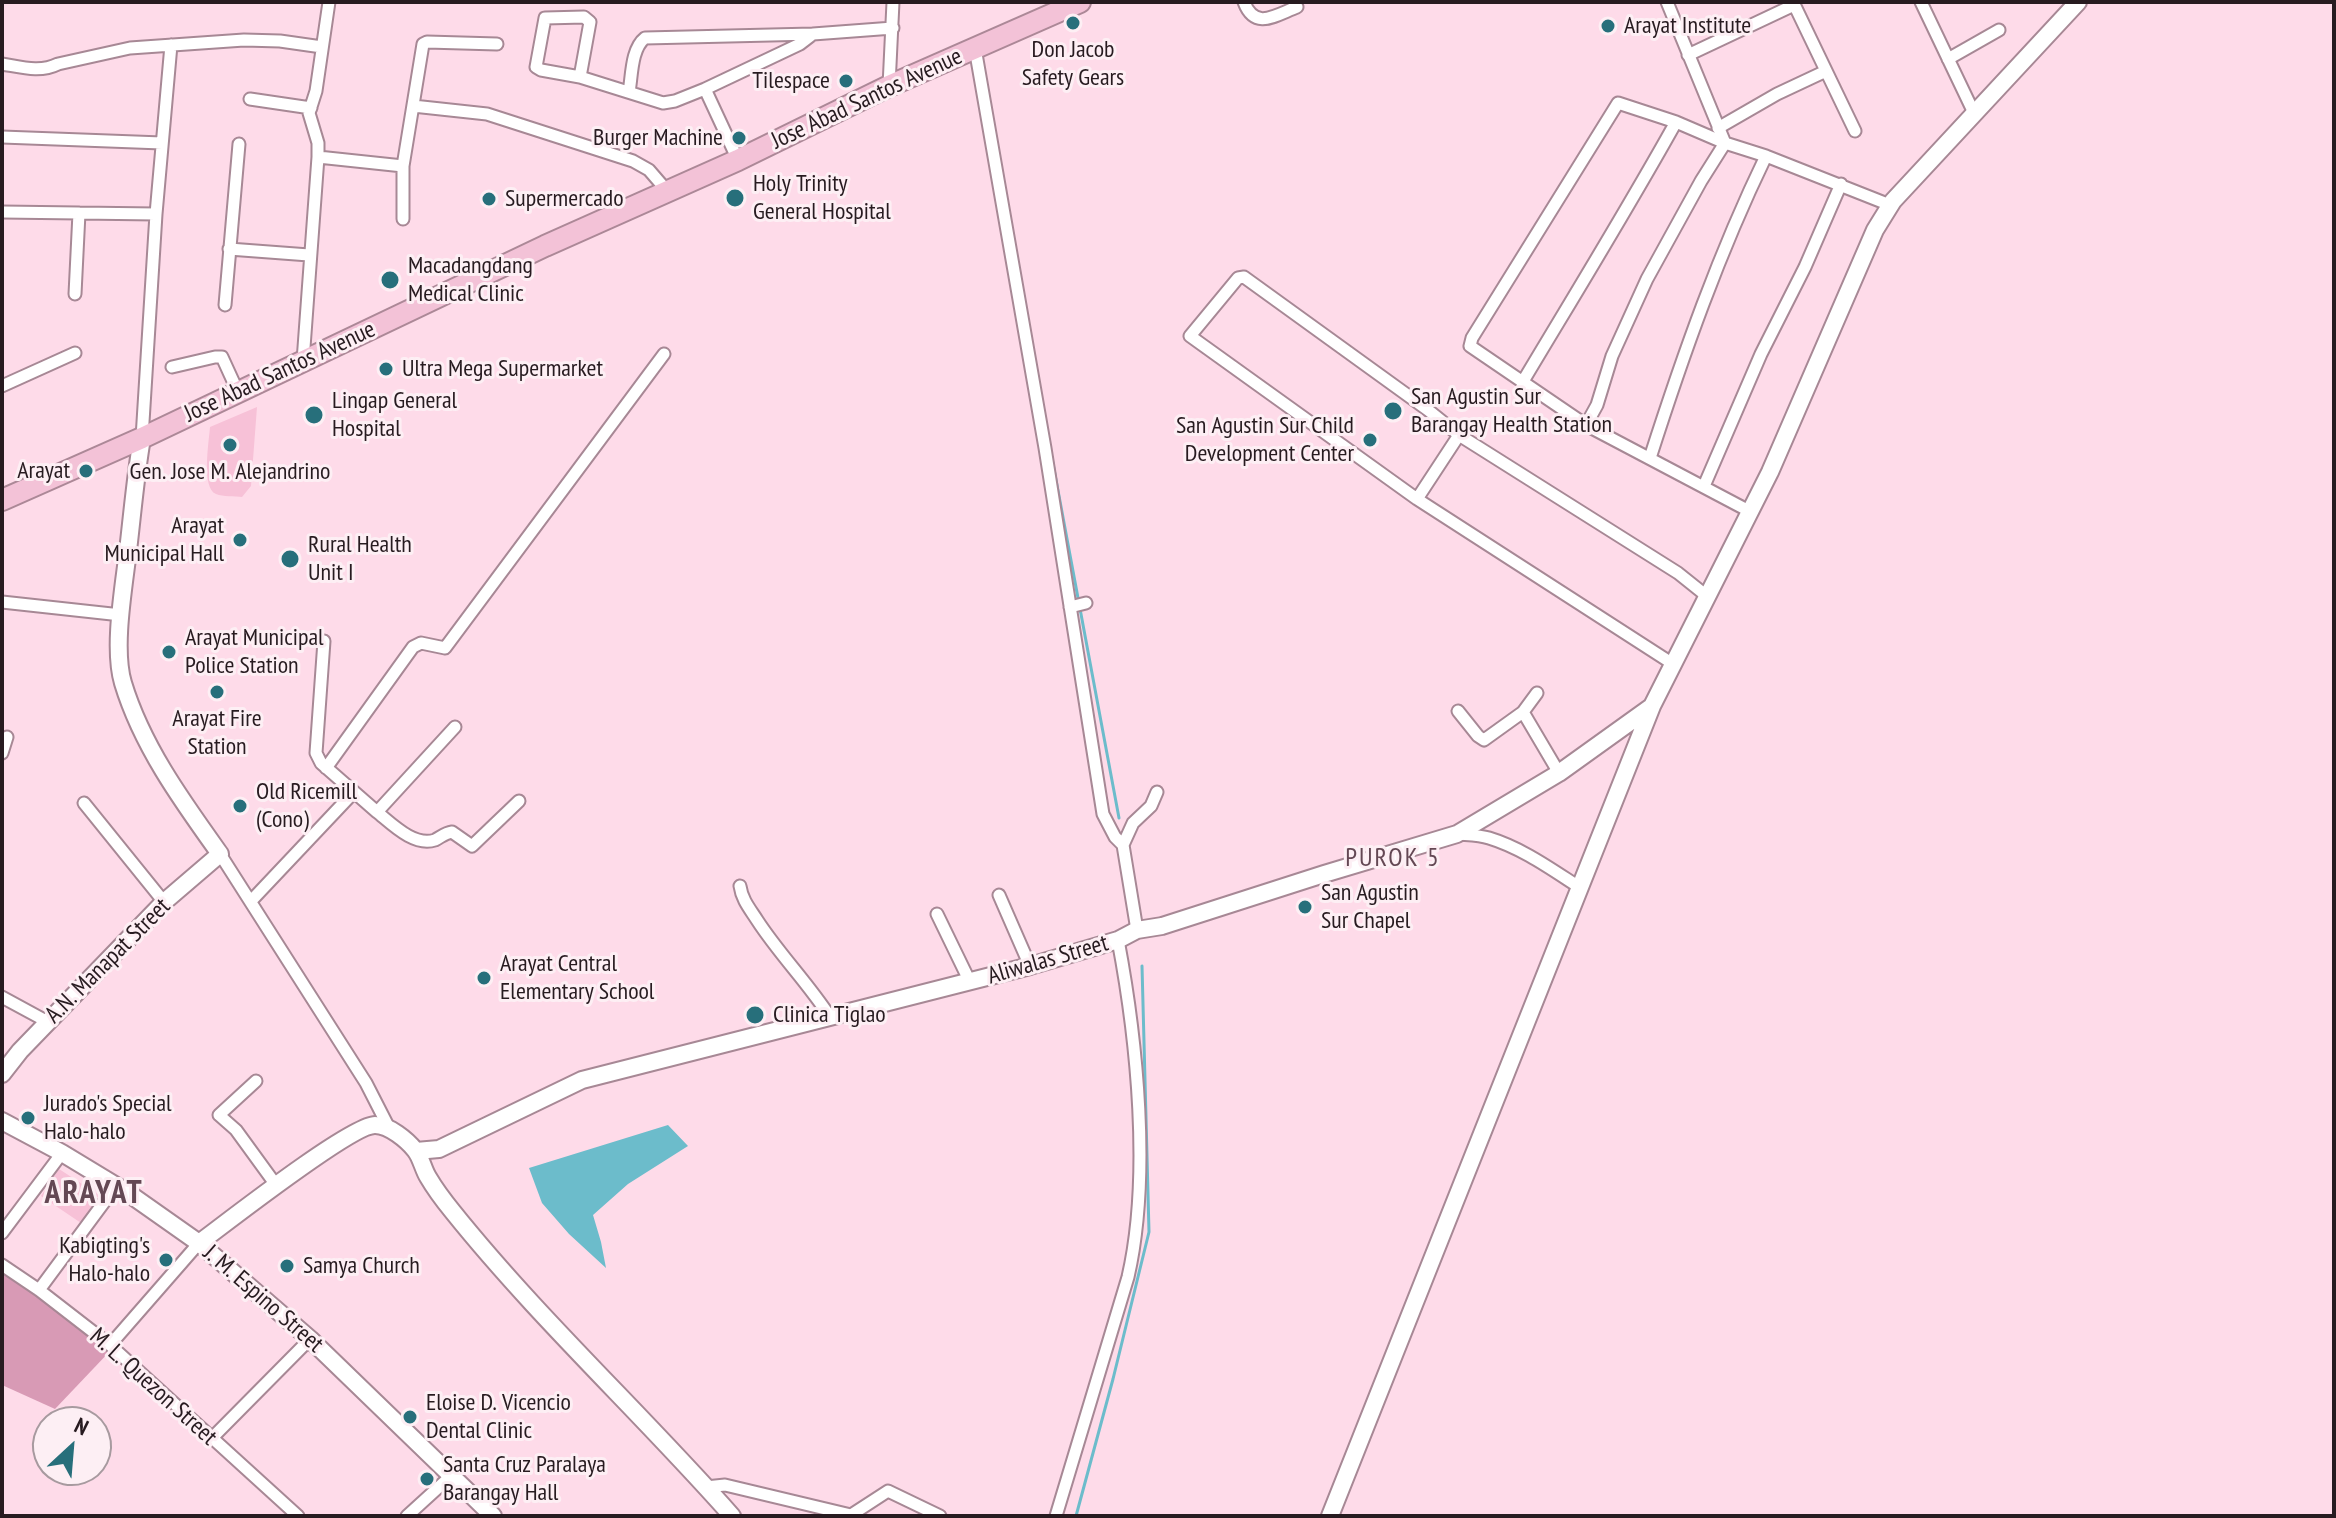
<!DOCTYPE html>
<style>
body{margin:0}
#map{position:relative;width:2336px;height:1518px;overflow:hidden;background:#fedbe9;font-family:"PT Sans Narrow",sans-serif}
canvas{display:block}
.frame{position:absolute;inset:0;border:4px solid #271b20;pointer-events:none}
.north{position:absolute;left:32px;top:1406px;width:80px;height:80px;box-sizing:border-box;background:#fdeff4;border:2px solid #a79a9f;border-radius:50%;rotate:26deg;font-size:22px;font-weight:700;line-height:32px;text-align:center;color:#271b20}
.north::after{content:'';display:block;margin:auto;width:28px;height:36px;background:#276f7b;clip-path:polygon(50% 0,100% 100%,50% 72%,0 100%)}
</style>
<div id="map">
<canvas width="2336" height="1518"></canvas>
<div class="frame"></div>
<div class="north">N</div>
</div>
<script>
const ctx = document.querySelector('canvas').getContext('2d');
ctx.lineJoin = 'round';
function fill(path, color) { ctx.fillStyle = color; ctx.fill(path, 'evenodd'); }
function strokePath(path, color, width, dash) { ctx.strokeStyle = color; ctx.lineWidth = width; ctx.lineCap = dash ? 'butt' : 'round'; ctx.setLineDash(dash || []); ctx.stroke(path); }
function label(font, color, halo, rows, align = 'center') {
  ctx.font = font + ' "PT Sans Narrow",sans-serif'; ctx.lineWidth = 6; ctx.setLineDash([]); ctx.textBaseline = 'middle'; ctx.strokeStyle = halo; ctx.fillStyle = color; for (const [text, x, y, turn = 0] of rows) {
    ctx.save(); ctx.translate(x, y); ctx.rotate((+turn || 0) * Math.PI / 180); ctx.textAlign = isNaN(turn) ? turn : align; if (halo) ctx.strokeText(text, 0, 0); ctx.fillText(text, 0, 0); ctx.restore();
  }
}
fill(new Path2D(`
 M257,407L251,486L242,497C235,496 223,497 216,494C201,488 209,441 210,427Z
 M59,1169L99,1195L81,1223L41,1196Z`), '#f7c1d7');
fill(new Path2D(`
 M2,1272L112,1349L55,1409L2,1385Z`), '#d89ab5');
fill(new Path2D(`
 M668,1125L688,1146L628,1184L593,1215L601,1242L606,1268L569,1234L542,1203L529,1168Z`), '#6cbccb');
strokePath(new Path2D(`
 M1051,453L1119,818
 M1076,1516L1113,1379L1149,1232L1142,966`), '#6cbccb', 3);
const street = new Path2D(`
 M1244,2C1255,31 1276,15 1297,7
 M1793,2L1855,131
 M1921,2L1974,113
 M975,48L1045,448L1103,814L1115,837L1123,845L1137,930
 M1688,55L1794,5
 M1948,59L1999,30
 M2,64C21,67 40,73 58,64L130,48L244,40L280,41L322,47
 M580,77L541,70L536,67L545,18L584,17L590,22L580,77L663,103L675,101L705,89L738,160
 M889,86L893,2
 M705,89L800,44L813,34L893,28
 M629,92C632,76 631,49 645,38L813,34
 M250,99L311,108
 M413,106L487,114L633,161L649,170L668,192
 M1718,128L1777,94L1826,71
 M2,137L162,143
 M318,157L403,166L423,44L427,42L497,44
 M403,166V219
 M2,212L156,214
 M229,249L309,255
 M75,294L79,213
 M225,305L239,144
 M303,361L318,157V143L309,113L316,91L329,2
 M172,367L215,357H222L238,392
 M1522,383C1574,296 1627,210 1676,122
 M2,386L75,353
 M1586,425L1597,405L1612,356L1647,279L1701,181L1725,143L1667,2
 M142,438L156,214L171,45
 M1650,458C1683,355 1719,253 1766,156
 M1704,486L1761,354L1805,267L1841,184
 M1417,499L1459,435
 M1751,512L1586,425L1470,346L1472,338L1618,103L1676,122L1725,143L1766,156L1890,205
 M2,602L121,615
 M1070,607L1086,603
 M324,641L316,753L321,763L377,812
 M1673,664L1417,499L1190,336L1238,278L1244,277L1428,410L1459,435L1678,573L1708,597
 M1458,711L1478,736L1484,740L1523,712L1559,773
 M1523,712L1537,693
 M455,727L377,812C392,824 414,847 435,840C441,837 445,833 452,832L472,846L519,801
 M2,753L7,737
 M326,768L413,647L421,643L445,648L664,354
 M84,803L164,902
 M1457,834C1468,835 1479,835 1489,838C1522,848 1551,869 1579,887
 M1123,845L1133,823L1151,806L1157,792
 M220,854L366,1083L389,1128
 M740,886C742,900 750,909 757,920C779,954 808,983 830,1017
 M999,895L1030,966
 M251,901L353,793
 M937,914L970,982
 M2,997L48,1022
 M256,1081L219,1115L236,1130L276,1185
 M2,1233L62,1153
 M2,1265L39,1290L110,1345L298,1516
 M39,1290L116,1186
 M110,1345L199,1243
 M211,1439L310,1339
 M706,1487L725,1485L851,1515L888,1491L940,1516
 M407,1516L452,1475
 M1056,1516L1128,1277C1151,1177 1137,1040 1118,940`);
const secondary = new Path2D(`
 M2,1074L20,1051L164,902L220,854C182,801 142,746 123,683C112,646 125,581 129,542C133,507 136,473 142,438
 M2,1121L62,1153L128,1193L199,1243L310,1339L493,1516
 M416,1151L439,1149L582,1080L1030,966L1118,940L1137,930L1162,926L1324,874L1457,834L1559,773L1651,707
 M199,1243C226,1223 351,1125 375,1125C389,1125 407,1140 415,1150C421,1157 423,1169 428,1177C435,1189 444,1201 453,1212C539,1319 641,1413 732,1516
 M1330,1516L1652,706L1770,472L1875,230L1893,201L2078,2`);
const highway = new Path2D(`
 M2,500L142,438L545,246L738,160L889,86L1080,2`);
strokePath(street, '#a78895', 15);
strokePath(secondary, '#a78895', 20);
strokePath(highway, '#ac8897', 24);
strokePath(street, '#fff', 11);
strokePath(secondary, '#fff', 16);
strokePath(highway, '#f3c2d7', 20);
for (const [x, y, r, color] of [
 [1073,23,8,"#276f7b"],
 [1608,26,8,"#276f7b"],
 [846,81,8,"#276f7b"],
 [739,138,8,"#276f7b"],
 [735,198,10,"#276f7b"],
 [489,199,8,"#276f7b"],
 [390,280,10,"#276f7b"],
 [386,369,8,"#276f7b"],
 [1393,411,10,"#276f7b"],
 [314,415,10,"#276f7b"],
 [1370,440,8,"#276f7b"],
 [230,445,8,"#276f7b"],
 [86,471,8,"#276f7b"],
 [240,540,8,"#276f7b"],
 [290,559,10,"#276f7b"],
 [169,652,8,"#276f7b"],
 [217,692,8,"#276f7b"],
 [240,806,8,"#276f7b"],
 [1305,907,8,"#276f7b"],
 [484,978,8,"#276f7b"],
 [755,1015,10,"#276f7b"],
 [28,1118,8,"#276f7b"],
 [166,1260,8,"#276f7b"],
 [287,1266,8,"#276f7b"],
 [410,1417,8,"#276f7b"],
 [427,1479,8,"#276f7b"]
]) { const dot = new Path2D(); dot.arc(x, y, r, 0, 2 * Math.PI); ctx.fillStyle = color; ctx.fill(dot); strokePath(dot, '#fdeff4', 3); }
label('24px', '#271b20', '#fdeff4', [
 ["Arayat Institute",1624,26],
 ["Don Jacob",1073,50,"center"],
 ["Safety Gears",1073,78,"center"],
 ["Tilespace",830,81,"right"],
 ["Burger Machine",723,138,"right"],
 ["Holy Trinity",753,184],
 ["General Hospital",753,212],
 ["Supermercado",505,199],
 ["Macadangdang",408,266],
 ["Medical Clinic",408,294],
 ["Ultra Mega Supermarket",402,369],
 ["San Agustin Sur",1411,397],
 ["Barangay Health Station",1411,425],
 ["Lingap General",332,401],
 ["Hospital",332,429],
 ["San Agustin Sur Child",1354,426,"right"],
 ["Development Center",1354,454,"right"],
 ["Arayat",70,471,"right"],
 ["Gen. Jose M. Alejandrino",230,472,"center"],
 ["Arayat",224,526,"right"],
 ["Municipal Hall",224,554,"right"],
 ["Rural Health",308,545],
 ["Unit I",308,573],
 ["Arayat Municipal",185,638],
 ["Police Station",185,666],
 ["Arayat Fire",217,719,"center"],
 ["Station",217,747,"center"],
 ["Old Ricemill",256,792],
 ["(Cono)",256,820],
 ["San Agustin",1321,893],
 ["Sur Chapel",1321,921],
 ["Arayat Central",500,964],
 ["Elementary School",500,992],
 ["Clinica Tiglao",773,1015],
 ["Jurado's Special",44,1104],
 ["Halo-halo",44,1132],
 ["Kabigting's",150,1246,"right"],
 ["Halo-halo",150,1274,"right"],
 ["Samya Church",303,1266],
 ["Eloise D. Vicencio",426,1403],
 ["Dental Clinic",426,1431],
 ["Santa Cruz Paralaya",443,1465],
 ["Barangay Hall",443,1493]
], 'left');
label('24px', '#271b20', '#fdeff4', [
 ["Jose Abad Santos Avenue",867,99,-25],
 ["Jose Abad Santos Avenue",280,372,-25],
 ["Aliwalas Street",1048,960,-16],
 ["A.N. Manapat Street",108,961,-45],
 ["J. M. Espino Street",263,1299,41],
 ["M. L. Quezon Street",153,1387,42]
]);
ctx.letterSpacing = '2px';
label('26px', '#644854', '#fdeff4', [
 ["PUROK 5",1393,859]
]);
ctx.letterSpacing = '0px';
ctx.letterSpacing = '2px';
label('bold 32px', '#644854', '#fdeff4', [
 ["ARAYAT",94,1194]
]);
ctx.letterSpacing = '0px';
</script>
